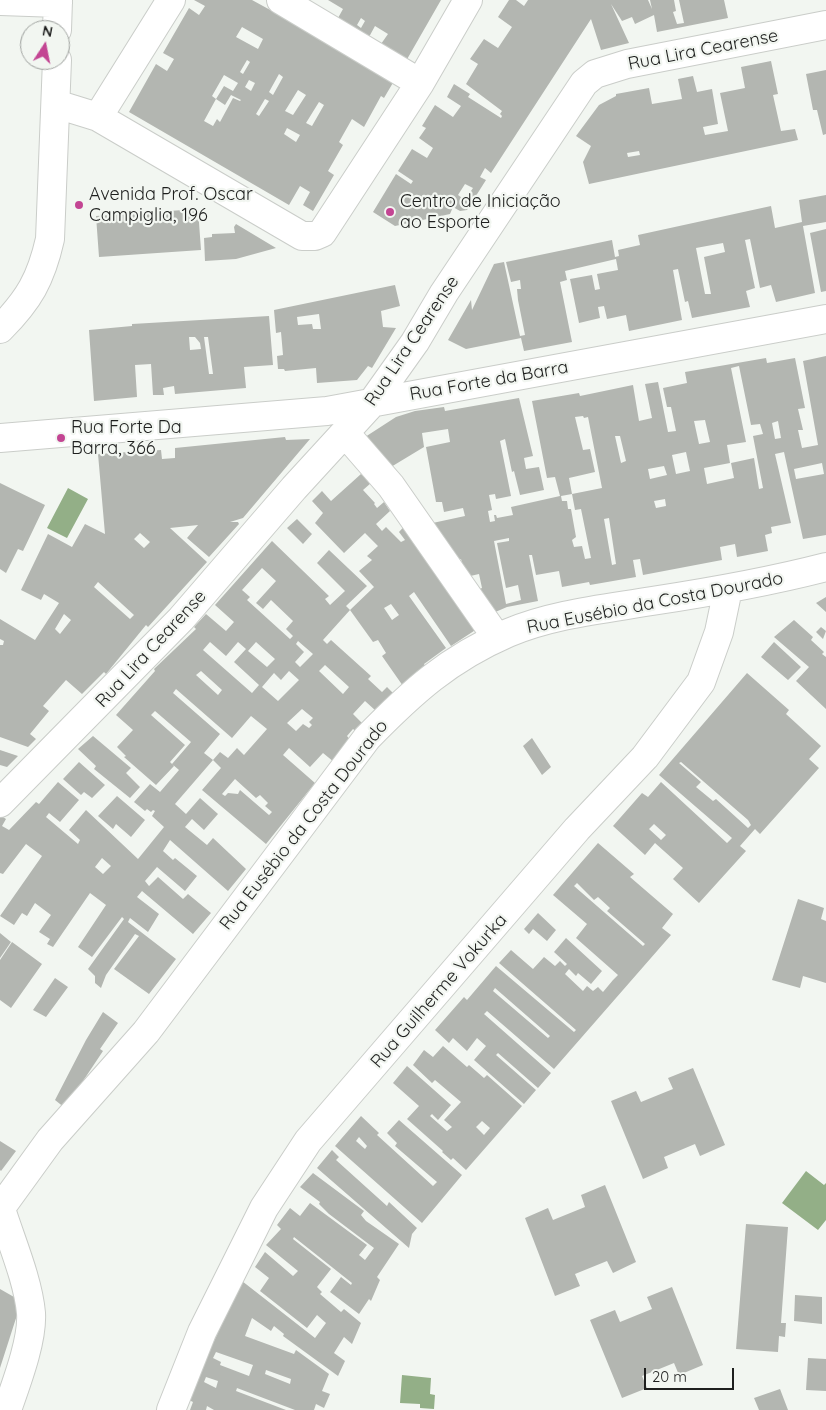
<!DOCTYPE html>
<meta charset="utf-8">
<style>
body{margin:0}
#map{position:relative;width:826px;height:1410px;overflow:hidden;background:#f2f6f1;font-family:Quicksand,sans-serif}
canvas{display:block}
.north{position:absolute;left:20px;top:20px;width:50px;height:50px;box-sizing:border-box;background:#f2f6f1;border:1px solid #9da09d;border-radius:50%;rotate:11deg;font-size:14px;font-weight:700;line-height:20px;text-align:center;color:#1e1f1e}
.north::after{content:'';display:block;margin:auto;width:18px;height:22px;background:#c34593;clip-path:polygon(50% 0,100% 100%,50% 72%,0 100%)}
.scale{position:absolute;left:644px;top:1368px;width:90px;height:22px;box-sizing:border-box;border:2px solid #1e1f1e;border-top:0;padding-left:6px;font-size:15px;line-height:18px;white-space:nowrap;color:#1e1f1e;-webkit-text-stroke:4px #f2f6f1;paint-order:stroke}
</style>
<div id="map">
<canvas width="826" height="1410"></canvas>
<div class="north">N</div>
<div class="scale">20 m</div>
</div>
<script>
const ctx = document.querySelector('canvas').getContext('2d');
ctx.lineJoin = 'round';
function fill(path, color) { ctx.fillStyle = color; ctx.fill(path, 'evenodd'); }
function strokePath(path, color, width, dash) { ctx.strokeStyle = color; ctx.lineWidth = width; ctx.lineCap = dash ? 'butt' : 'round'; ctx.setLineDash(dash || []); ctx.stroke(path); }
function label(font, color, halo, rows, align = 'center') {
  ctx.font = font + ' Quicksand,sans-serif'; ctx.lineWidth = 4.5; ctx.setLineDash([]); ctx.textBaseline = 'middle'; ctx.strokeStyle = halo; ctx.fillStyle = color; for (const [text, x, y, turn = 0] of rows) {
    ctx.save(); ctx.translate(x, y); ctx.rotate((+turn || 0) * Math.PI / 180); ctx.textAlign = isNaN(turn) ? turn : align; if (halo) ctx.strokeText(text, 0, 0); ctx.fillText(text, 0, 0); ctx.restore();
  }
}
fill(new Path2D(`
 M68,488L88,499L67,538L47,528Z
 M806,1171L824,1185L826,1183V1220L818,1230L782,1203Z
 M402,1375L431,1378L430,1394L435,1395L434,1409L420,1408V1404L400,1403Z`), '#93af87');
fill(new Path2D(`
 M194,0H252L347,52L346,55L394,81L384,98L381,96L364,127L352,119L339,142L343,145L328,171L334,175L313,211L303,205L310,192L300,186L289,205L129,112L156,64L167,71L174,59L163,53L189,8L199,15L205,6ZM242,27L263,39L258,49L236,37ZM247,60L250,62L243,74L240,72ZM279,74L283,77L273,95L269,92ZM224,75L238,83L233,91L224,86L216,99L225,105L231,95L241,100L240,101L233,98L220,122L217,119L213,126L204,121L216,99L212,96ZM249,80L255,83L251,91L245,87ZM298,90L306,95L293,115L285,111ZM265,99L269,101L259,116L256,114ZM319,102L324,105L312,126L306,123ZM287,128L300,135L296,142L284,134Z
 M328,0H441L406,61L381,44L388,34L375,26L369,37L338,18L343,9ZM361,18L365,21L361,28L357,25Z
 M509,0H516L524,6L528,0H648L652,9L650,0H674L676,11L673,12L677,24L684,23L679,0H724L728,18L657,32L654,15L635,24L632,17L622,21L611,4L629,43L601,50L591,19L491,173L485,168L480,177L486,180L467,210L460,211L453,207L450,214L395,226L373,212L396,174L411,184L413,181L398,171L412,149L427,158L433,148L419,138L426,128L422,126L435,105L453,117L461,106L447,97L454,84L470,94L468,97L501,118L502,116L500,114L502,111L466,84L478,64L470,59L484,39L498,48L512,27L498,17ZM465,184L473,188L465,200L458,195Z
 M771,61L778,94L773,95L781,131L795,129L798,140L589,184L583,162L591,146L576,136L599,105L616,96V94L649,88L652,104L682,99L678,79L693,76L697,92L712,89L718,124L703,127L705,135L728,131L720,93L745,88L741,67ZM639,151L640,155L628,157L627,153Z
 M826,70V134L823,135L817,110H813L806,74Z
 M826,195V222L803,226L815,293L776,302L771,285L760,288L750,239L745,240L755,288L746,291L750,307L692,318L688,301L685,302L678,269L673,270L682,320L629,331L626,315L607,319L604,306L598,307L600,318L579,323L570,279L592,275L595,290L600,289L597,274L618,270L616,259L565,271L567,280L560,282L572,342L524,351L521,338L466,349L448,340L471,300L472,310L494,264L504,262L520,336L525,335L518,300L517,289H521L520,280L511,282L506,262L612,240L615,257L619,256L618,250L640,245L638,235L771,206L775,228L802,222L799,200ZM723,243L725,252L704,257L711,294H705L696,248Z
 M198,209L201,250L99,257L96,216Z
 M236,224L276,248L236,259L205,261L204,238L212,237V234L235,233L234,227Z
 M826,229V291L821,292L810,233Z
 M395,285L400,306L381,311L383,327L396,328L372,368L368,366L357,380L317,383L316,368L285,371L284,369H278L277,356L283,355L281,332L276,333L274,310ZM319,314L321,329H313L312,324L298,325L297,317Z
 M269,316L273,365L244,367L246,388L175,394L174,386L163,388L164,395H153L151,364L135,365L137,397L94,401L89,330L132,326V324ZM189,337H195L200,343L201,349L190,350ZM204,337H208L213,374H209Z
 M826,356V535L803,539L784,452L775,454L791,523L771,527L772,533L765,535L768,551L737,557L735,544L720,547L722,560L643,575L640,559L633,560L636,577L590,585L589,582L562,587L559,571L536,575L532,555H529L538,601L507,607L493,613L477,590L482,588L479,574L466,577L461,559L453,561L428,524L465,516L463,508L444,512L442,502H436L426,447L450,442L448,429L422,433L424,447L386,470L362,439L396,417L415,411L444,407L445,411L519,398L533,456L524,458L526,469L539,467L544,490L520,495L514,471L512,472L505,439L500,441L511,496L496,499L495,494L489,495L492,510L488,511L490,522L495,521L494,515H496L497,518L513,515L511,507L560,496L555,477L547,478L532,401L579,393L580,396L633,385L639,421L652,418L645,384L658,382L668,432L676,431L671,407H667L663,388L687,383L685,372L766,358L767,363L795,358L805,408L798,409L803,430H798L802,448L818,445L803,361ZM739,366L751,425L760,424L763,434L753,436L763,488L759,489L754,458L731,463L734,478L707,484L704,468L730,463L727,445L746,442L731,368ZM583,416L584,418L588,417L602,488L572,494L575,510L581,509L591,558L585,559L582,546L574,547L572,540L576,537L571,509H568L567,501H562L561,496L572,494L569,478L595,472L590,449L583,450L575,417ZM705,420L710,442L699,444L694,421ZM778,421L781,438L775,439L772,423ZM615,436H620L626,461L621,463ZM686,452L690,471L676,474L672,455ZM822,463L824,474L796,479L794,469ZM664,466L667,475L650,479L648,469ZM665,499L666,506L656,508L654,501ZM609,518L616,564L612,565L604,519ZM509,538V541L497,543L506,588L518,585L521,600L506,604L494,541Z
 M285,437L286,440L310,439L243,518L230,522H238L239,524L209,557L187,538L198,525L170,528L207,562L148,627L146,625L106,674L104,672L82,694L66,680L43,706L49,711L30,734L36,739L28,747L0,737V645H3L4,641L0,639V619L35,640L59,603L44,594L41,600L21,590L48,534L72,547L85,524L105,534L98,454L161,450L162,459L175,458V448ZM140,533L150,542L144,548L134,539ZM98,582L134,615L130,619L94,587ZM64,614L71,620L60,634L55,629Z
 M361,474L371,483L363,490L375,503L374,504L377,508L384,502L390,511L376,524L382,531L386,527L401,542L405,540L399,532L409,521L480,627L451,646L414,592L409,596L446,648L424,664L425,666L403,686L382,656L386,653L378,640L373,642L350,610L374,587L359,571L372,560L367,556L378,546L365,533L344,553L315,523L323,513L312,501L322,491L331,501ZM391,604L399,615L392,620L384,608Z
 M0,483L45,505L23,551L18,549L6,573L0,569Z
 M297,519L312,534L303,544L287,528Z
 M272,541L329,596L325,599L330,605L345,591L317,563L329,550L367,586L346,606L350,610L323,640L327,644L331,640L371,676L368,679L382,692L387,687L394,694L376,711L365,701L353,714L364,725L358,733L353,729L347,736L351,741L334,762L323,753L310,767L289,748L283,755L315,783L266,844L202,790L221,768L213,760L175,804L186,814L200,798L218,814L204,830L192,819L185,827L207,845L213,838L246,869L228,891L170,840L163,851L173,860L175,858L197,876L185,891L157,867L145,881L149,886L158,877L183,899L188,894L211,913L193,934L142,891L137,897L159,914L148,932L130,918L128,922L176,959L149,994L114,969L139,936L135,934L106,975L101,988L95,983V976L88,969L124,919L122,917L92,957L78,947L106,905L90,893L53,947L47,944L50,939L39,932L51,915L35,903L27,916L22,913L14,925L0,916L42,856L26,844L3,874L0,873V815L6,819L2,826L9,830L36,802L39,804L58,782L79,800L60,822L49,813L46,817L78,844L80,840L69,830L86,810L138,859L164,827L152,816L155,811L153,810L151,812L147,809L145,811L134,802L150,784L160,792L179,770L172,764L191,742L155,711L151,715L185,745L170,762L174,766L156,785L124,757L126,756L117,747L133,730L116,715L155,671L154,669L196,629L194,627L206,614L226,631L234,622L215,605ZM262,568L276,581L256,603L263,609L271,600L293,621L286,629L293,636L290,639L247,600L250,597L242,590ZM298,641L313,654L300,667L295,662L304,652L296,644ZM210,642L226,656L238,642L246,649L234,662L259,685L252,693L203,650ZM256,642L275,659L267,667L248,651ZM325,665L349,687L343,694L319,671ZM201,671L222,690L218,695L196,675ZM289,671L299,680L278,701L262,687L274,673L281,680ZM176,689L232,738L251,716L267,729L244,755L237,748L228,758L220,752L213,760L204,753L220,734L173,693ZM302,709L313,718L309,722L312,725L309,728L303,724L296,731L287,723ZM235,779L256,798L260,795L268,803L265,806L272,812L269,815L240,790L238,794L228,793L225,796L222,794ZM102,858L111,866L103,874L95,867Z
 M826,597V612L816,603Z
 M794,620L813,637L811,640L824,652L822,654L826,657V709L796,681L809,667L774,637Z
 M821,627L826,631L823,639L816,632Z
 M774,642L801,667L788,680L761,657Z
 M747,673L789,710L786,714L821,746L809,759L819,768L760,834L755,829L740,846L746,851L699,903L673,879L683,868L655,843L645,855L613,826L642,793L648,797L661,782L727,843L732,838L659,775ZM681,762L748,820L751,825L748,828L716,799L713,801L696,787L701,782L679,763ZM654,824L666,835L661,840L649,829Z
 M93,736L131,768L126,773L140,787L130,798L94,769L96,766L78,749Z
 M532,738L551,767L542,775L523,746Z
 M0,750L18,756L7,767L0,765Z
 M79,762L105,785L92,798L84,792L81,795L63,779Z
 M117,796L145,820L131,837L116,824L113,829L98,816Z
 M598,843L634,874L630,877L673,914L662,928L671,935L554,1069L487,1011L484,1014L551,1073L538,1088L498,1053L496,1055L536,1090L524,1104L474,1060L486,1046L477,1038L467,1051L453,1038L449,1043L435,1030L464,997L467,1000L496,966L574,1032L576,1030L499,963L511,950L533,969L544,957L555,966L560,961L565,966L567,964L554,952L566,938L602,971L591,984L578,973L576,976L569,969L565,974L583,991L587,986L593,991L598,987L603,992L613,980L618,975L576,938L587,924L553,895ZM577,883L594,900L598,897L610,908L607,911L645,944L643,946L574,886ZM495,988L550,1036L548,1038L493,991Z
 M798,899L824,908L821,919L826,921V983L803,976L800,988L772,980Z
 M538,913L556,930L547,941L533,929L529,934L524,929Z
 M0,933L11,942L0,958Z
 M12,942L42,964L11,1008L0,1000V960Z
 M55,978L68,987L46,1017L33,1010Z
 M103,1012L118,1023L100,1049L103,1051L65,1108L55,1100L86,1040Z
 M443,1046L467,1067L469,1065L484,1078L487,1075L522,1106L466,1170L453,1158L451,1160L442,1152L443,1151L407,1119L419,1106L393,1083L407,1066L451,1105L438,1120L432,1114L430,1116L447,1131L452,1127L444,1120L461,1102L435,1080L432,1083L413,1065L424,1050L433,1057ZM482,1121L490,1128L484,1135L476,1127Z
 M693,1068L725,1145L700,1156L695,1144L664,1157L668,1168L643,1179L611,1101L636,1091L641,1102L673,1089L668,1078Z
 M361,1116L379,1133L377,1135L433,1186L437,1182L395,1146L397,1143L387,1133L399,1120L462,1175L422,1223L335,1146ZM359,1137L367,1146L365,1149L356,1141Z
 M0,1141L16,1151L1,1171L0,1170Z
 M332,1150L339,1157L336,1160L387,1206L389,1202L417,1228L412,1234L409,1248L317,1168Z
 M313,1173L364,1211L361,1215L366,1221L399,1244L377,1277L380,1280L371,1301L369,1299L359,1314L330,1292L341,1277L351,1285L352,1283L294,1237L293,1239L331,1269L317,1287L322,1292L320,1294L341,1312L344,1309L361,1323L352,1344L344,1337L334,1353L345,1361L338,1376L283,1336L284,1334L274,1326L271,1331L252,1318L245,1336L294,1354L296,1350L329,1374L322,1391L330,1394L324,1408L316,1404L314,1410H295L237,1388L236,1391L286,1410H214L207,1406L206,1410H190L193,1402L187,1399L242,1281L315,1338L326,1323L317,1315L307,1328L260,1291L269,1278L255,1267L265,1252L293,1276L298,1271L266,1245L281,1229L277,1225L290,1208L300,1216L310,1203L367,1245L359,1255L365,1260L374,1248L329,1214L319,1204L320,1202L300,1187ZM216,1352L253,1365L249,1376L220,1365L221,1362L213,1358ZM266,1370L291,1379L290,1384L265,1374ZM206,1377L218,1381L216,1388L204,1382Z
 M605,1185L636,1262L613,1273L607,1261L575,1274L580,1286L555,1296L525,1218L548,1208L553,1220L585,1207L581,1195Z
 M746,1224L788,1227L781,1323H786L785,1337L779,1336L778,1352L736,1349Z
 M672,1287L703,1365L679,1375L674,1363L642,1376L647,1388L622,1398L590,1320L615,1310L620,1322L652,1309L647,1297Z
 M0,1289L14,1297L18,1312L0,1368Z
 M795,1295L822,1297V1324L794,1321Z
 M808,1358L826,1359V1391L806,1390Z
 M780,1389L788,1410H759L754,1398Z`), '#b3b6b1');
const minor = new Path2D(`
 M281,0L420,83
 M0,1L58,3
 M57,30L58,0
 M56,104L98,117L302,236H315L322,233L420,83L468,0
 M98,117L171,0
 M0,329C29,300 41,279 50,239L57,60
 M345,433L391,486L497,638
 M0,438L327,411L826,319
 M0,803L181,619L294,488L371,404L415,342L444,293L584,83L595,74L627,64L826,25
 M0,1209L50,1140L146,1032L367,738C412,692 448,659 508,633C553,614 604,609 652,601C711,592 768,582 826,567
 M1,1209C11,1241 28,1280 31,1313C33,1340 16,1384 7,1410
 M171,1410L202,1332L264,1208L308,1141L577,829L645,757L701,682L719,632L728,589`);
strokePath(minor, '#cacdc9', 30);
strokePath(minor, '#fff', 28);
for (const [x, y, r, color] of [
 [79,205,5,"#c34593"],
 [390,212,5,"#c34593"],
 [61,438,5,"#c34593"]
]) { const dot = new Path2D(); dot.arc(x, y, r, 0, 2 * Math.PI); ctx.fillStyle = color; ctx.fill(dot); strokePath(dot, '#f2f6f1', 2); }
label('18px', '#1e1f1e', '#f2f6f1', [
 ["Rua Lira Cearense",703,50,-11],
 ["Rua Lira Cearense",412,341,-56],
 ["Rua Forte da Barra",489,381,-10],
 ["Rua Eusébio da Costa Dourado",655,603,-11],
 ["Rua Lira Cearense",151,649,-47],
 ["Rua Eusébio da Costa Dourado",304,825,-52],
 ["Rua Guilherme Vokurka",439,991,-49]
]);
label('18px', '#1e1f1e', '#f2f6f1', [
 ["Avenida Prof. Oscar",89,195],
 ["Campiglia, 196",89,216],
 ["Centro de Iniciação",400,202],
 ["ao Esporte",400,223],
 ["Rua Forte Da",71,428],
 ["Barra, 366",71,449]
], 'left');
</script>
